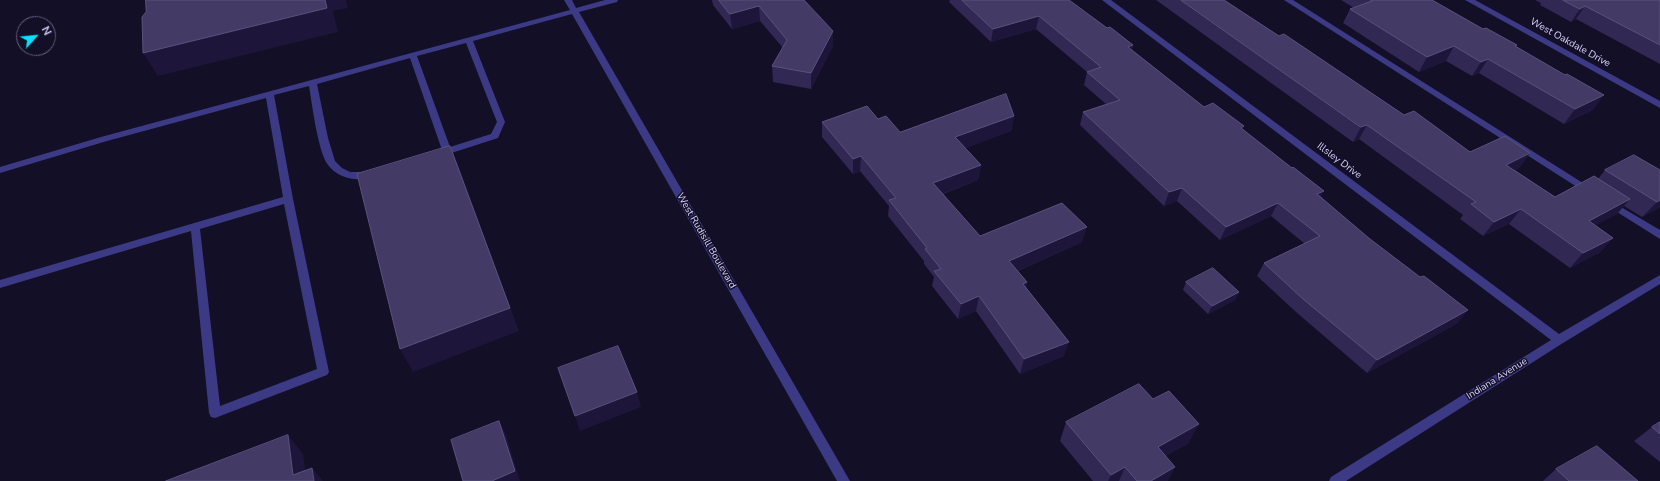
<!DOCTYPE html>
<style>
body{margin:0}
#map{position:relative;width:1660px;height:481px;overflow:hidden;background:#130f26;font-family:"Nunito Sans",sans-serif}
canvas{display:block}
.north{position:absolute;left:16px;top:16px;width:40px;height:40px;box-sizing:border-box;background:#130f26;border:1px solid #625e7d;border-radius:50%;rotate:63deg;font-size:11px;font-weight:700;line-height:16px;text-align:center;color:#d9d4ff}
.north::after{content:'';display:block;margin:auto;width:14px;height:18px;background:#00e5ff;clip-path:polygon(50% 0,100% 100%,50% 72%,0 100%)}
</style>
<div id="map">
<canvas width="1660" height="481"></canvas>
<div class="north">N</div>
</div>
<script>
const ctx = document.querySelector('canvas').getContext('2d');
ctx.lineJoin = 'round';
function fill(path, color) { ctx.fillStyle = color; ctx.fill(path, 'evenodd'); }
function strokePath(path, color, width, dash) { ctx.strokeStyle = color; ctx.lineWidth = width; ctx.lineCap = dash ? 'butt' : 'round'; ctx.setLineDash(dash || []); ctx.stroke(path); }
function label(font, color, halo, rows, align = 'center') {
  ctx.font = font + ' "Nunito Sans",sans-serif'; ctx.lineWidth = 3; ctx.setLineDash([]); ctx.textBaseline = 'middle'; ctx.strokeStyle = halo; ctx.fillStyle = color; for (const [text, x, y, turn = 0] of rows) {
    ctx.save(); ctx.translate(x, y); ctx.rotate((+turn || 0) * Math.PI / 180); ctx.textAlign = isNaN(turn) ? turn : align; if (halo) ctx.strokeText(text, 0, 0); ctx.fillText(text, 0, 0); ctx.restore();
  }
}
fill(new Path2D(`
 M564,0H572L576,8L605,0H618L617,2L579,12L850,481H837L572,14L473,41L505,122L498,138L439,157L434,154L436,152L442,150L410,58L317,84L328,138L335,161L342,168L350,172H373L375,174C371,179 361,180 354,179C344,178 334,173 328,165C318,152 312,104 309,86L274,95L293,199L329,372L327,375L215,418L211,417L209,413L191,231L0,288V280L283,197L266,98L107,141L0,173V167L101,137L570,10ZM466,43L497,122L491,134L450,147L417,56ZM284,204L317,369L220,406L200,229Z
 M1102,0H1111L1559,334L1660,275V284L1563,343L1346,481H1329L1331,477L1551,340Z
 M1284,0H1293L1594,190L1596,192L1594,194H1588Z
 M1465,0H1475L1660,101V108Z
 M1609,200L1660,230V239L1606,205L1604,203Z`), '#3d3a85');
fill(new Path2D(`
 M712,0H804L833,46L811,89L773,82L772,66L783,48L760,21L732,29L713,5Z
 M950,0H1069L1107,28L1133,45L1132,50L1204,107L1243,129L1321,197L1458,323L1367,373L1296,312L1257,276L1264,263L1305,244L1271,216L1220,240L1177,201L1164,206L1080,125L1083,112L1106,104L1084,85L1087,72L1036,29L991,42L949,2Z
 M1156,0H1224L1279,36L1404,115L1470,152L1530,153L1519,168L1515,170L1555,197L1598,179L1605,170H1660V207L1642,217L1624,206L1617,214L1595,225L1613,238L1600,252L1570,268L1509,224L1483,236L1460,219L1463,215L1359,139L1353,142Z
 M1341,0H1432L1483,29L1517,45L1516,47L1593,110L1564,124L1479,73L1472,76L1446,61L1419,72L1343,23L1350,9L1354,8Z
 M1535,0H1660V64L1576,19L1571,22L1540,5L1541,3Z
 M1014,116L1011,131L965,148L981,165L978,180L943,194L980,236L1082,242L1018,271L1027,282L1026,287L1064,356L1020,374L976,311L958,319L932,286L934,277L924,264V261L888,216L889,206L860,171L853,174L822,137V122L878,119L900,132Z
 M1186,282L1239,292L1235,300L1208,314L1183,290Z
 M1066,422L1189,443L1165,456L1168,481H1093L1060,441Z
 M1660,422V462L1634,441L1652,427Z
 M1556,469L1638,481H1543Z`), '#312854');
fill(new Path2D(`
 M325,0H346L348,8L333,11L338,32L158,76L143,53Z
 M759,6L760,21L732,29L730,14Z
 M1585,6L1576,19L1571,22L1580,9Z
 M1039,16L1036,29L991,42L993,29Z
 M833,31V46L811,89V73Z
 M1133,45L1129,58L1128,47Z
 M1454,46L1446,61L1419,72L1427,57Z
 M1488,59L1479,73L1472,76L1481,62Z
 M1604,95L1593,110L1564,124L1575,109Z
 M1014,116L1011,131L953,153L955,137Z
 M1367,125L1359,139L1353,142L1361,127Z
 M450,146L460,170L519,331L413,372L400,349Z
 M1530,153L1519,168L1495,179L1506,165Z
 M861,156L860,171L853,174V159Z
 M981,165L978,180L931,198L933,183Z
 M1182,188L1177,201L1164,206L1169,192Z
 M1324,191L1317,204V194Z
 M1630,199L1617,214L1576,236L1589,221Z
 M1660,200V207L1642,217L1657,202Z
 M1278,203L1271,216L1220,240L1226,227Z
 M1521,209L1509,224L1483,236L1494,222Z
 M1087,227L1082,242L1006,276L1009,261Z
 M1613,238L1600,252L1570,268L1583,253Z
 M1027,282L1024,297L1023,284Z
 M1239,292L1235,300L1208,314L1212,306Z
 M979,296L976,311L958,319L961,304Z
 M1468,310L1458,323L1367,373L1377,360Z
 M1069,342L1064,356L1020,374L1024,359Z
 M637,392L641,407L580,431L575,416Z
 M499,421L506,435L520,481H492Z
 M1199,424L1189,443L1148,466L1158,447Z
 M288,435L303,454L307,481L293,475Z
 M1125,467L1119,481H1108L1111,475Z
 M1175,467L1168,481H1151Z
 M312,468L323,481H314Z`), '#1d163a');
const building = new Path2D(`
 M146,0H325L327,8L143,53L142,17L146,12Z
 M719,0H804L833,31L811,73L772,66L787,40L759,6L730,14Z
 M962,0H1069L1107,28L1110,27L1133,45L1128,47L1204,107L1213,103L1244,126L1241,128L1292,168L1293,167L1324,191L1317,194L1370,239L1420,277L1424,276L1468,310L1377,360L1303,299L1264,263L1320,236L1278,203L1226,227L1182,188L1169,192L1083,112L1120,100L1087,72L1101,67L1039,16L993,29Z
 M1181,0H1224L1279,36L1284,34L1404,115L1414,111L1470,152L1505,136L1530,153L1506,165L1555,197L1594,176L1630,199L1589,221L1613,238L1583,253L1521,209L1494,222L1471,204L1476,202L1367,125L1361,127Z
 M1371,0H1432L1483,29L1486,28L1517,45L1515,46L1565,75L1567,74L1604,95L1575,109L1488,59L1481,62L1454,46L1427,57L1350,9L1372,1Z
 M1563,0H1660V45L1585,6L1580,9Z
 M1006,94L1014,116L955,137L981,165L933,183L980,236L1062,203L1087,227L1009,261L1027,282L1023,284L1069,342L1024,359L979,296L961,304L934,271L941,269L925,249L927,248L889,200L896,198L861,156L853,159L822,122L867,106L878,119L886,116L900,132Z
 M450,146L510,308L400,349L357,174Z
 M1634,155L1660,170V200L1657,202L1605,170Z
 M1213,268L1239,292L1212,306L1186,282Z
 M618,346L637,392L575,416L558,368Z
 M1139,384L1153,399L1169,391L1199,424L1158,447L1175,467L1151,481H1137L1125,467L1111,475L1066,422Z
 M499,421L515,471L492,481H463L451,440Z
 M1660,422V434L1652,427Z
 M288,435L293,475L312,468L314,481H166Z
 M1597,446L1638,481H1569L1556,469Z`);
fill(building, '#433a66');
strokePath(building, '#5a527e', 1);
label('10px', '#d9d4ff', '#130f26', [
 ["West Oakdale Drive",1570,43,29],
 ["Illsley Drive",1339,161,37],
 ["West Rudisill Boulevard",706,241,60],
 ["Indiana Avenue",1497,379,-32]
]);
</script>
